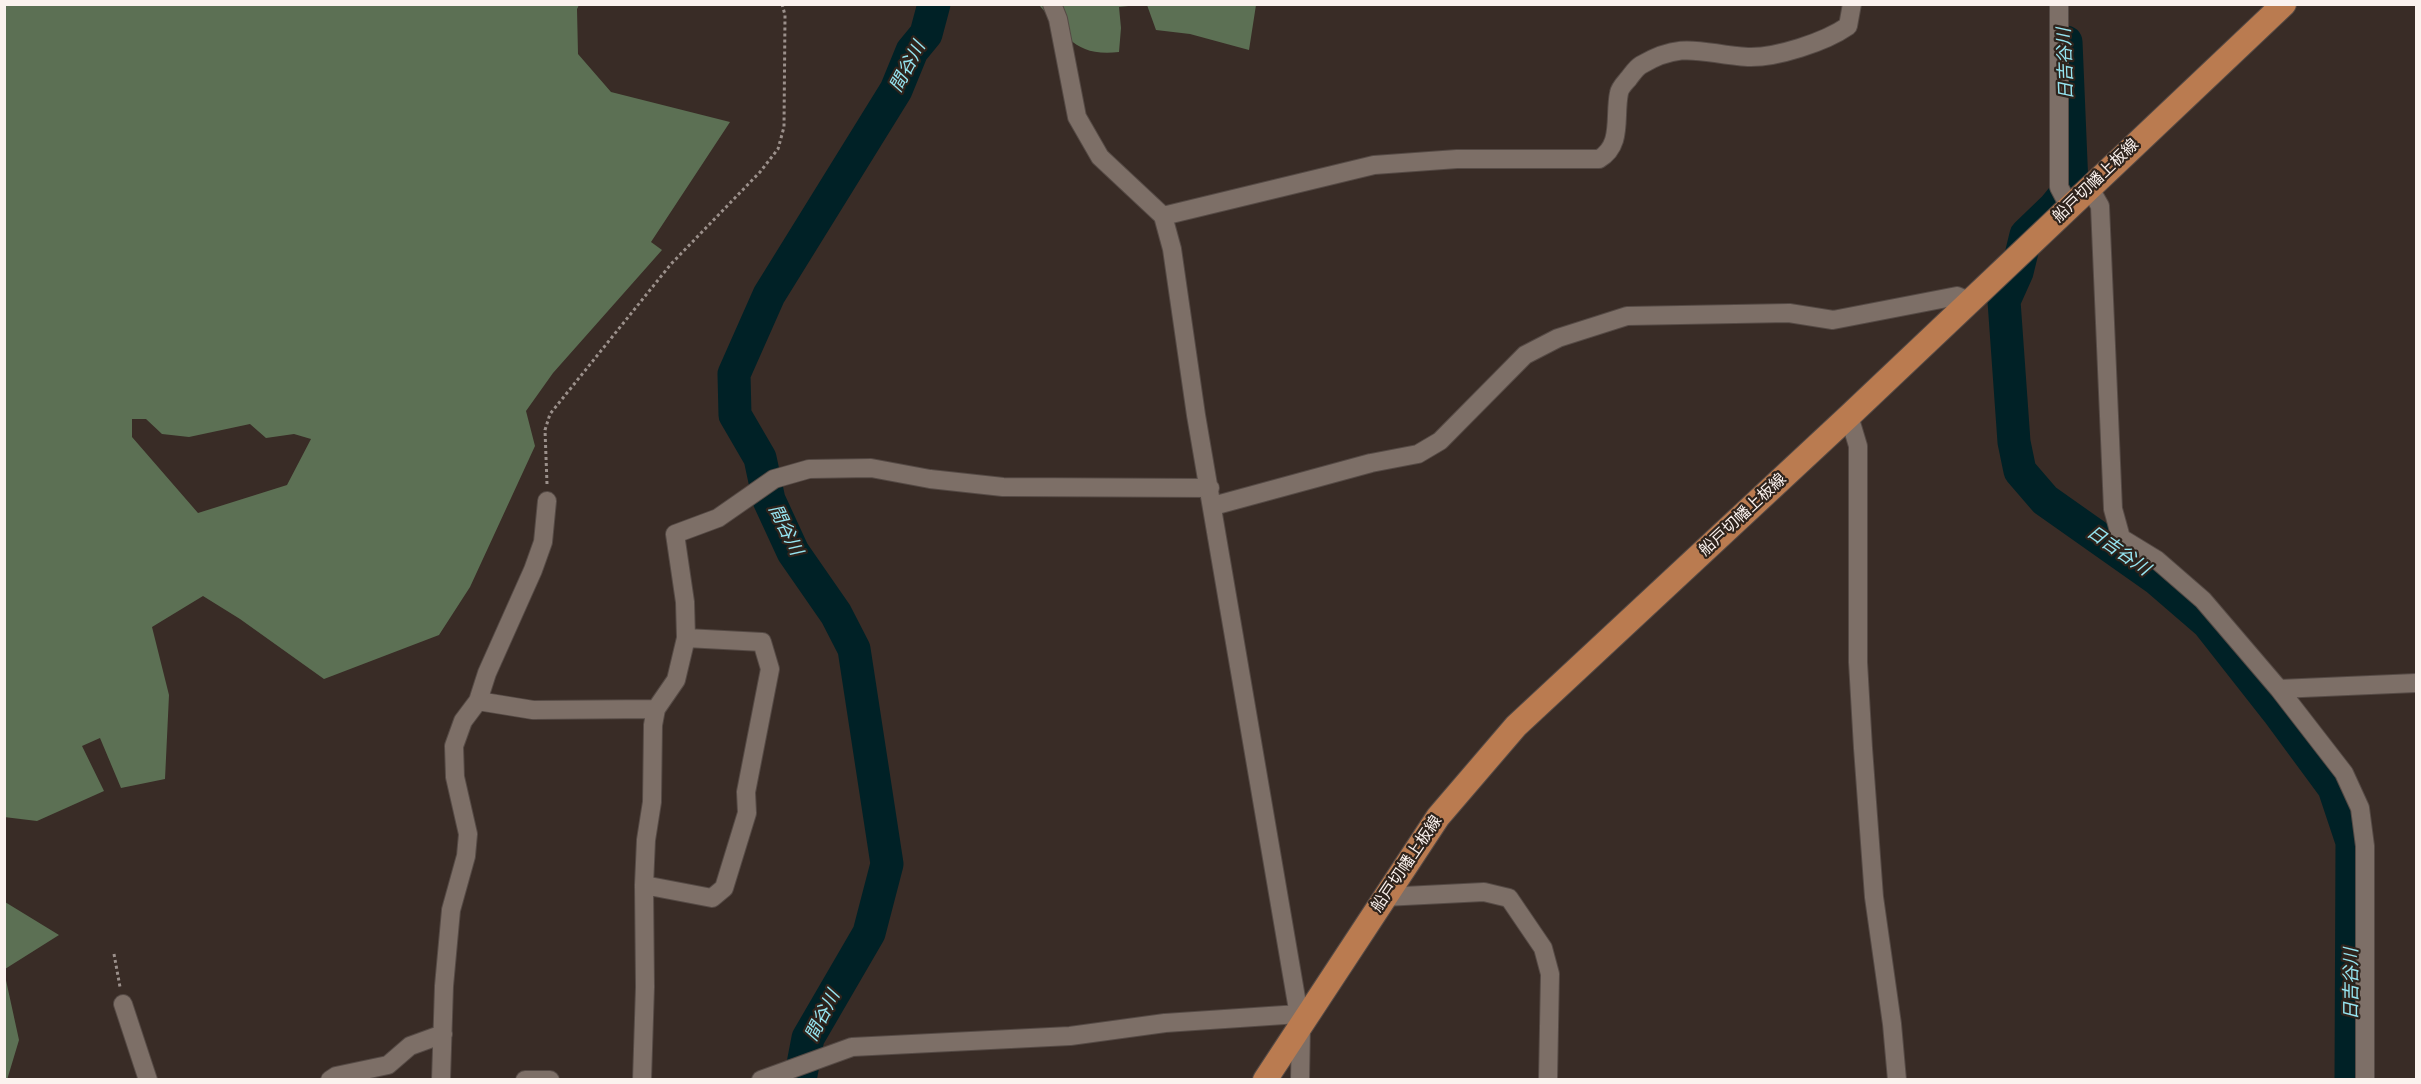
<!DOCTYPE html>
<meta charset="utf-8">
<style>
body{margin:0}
#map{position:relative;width:2421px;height:1084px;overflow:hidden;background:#392c26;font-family:Arial,sans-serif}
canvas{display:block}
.frame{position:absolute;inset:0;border:6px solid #fbf2ee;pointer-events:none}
</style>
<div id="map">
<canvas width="2421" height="1084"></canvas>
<div class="frame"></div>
</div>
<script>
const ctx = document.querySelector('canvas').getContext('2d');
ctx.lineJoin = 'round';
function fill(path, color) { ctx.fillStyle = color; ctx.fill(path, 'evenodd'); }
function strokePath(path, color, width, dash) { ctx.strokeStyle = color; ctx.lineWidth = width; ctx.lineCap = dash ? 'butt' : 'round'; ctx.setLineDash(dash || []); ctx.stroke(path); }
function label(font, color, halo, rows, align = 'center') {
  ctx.font = font + ' Arial,"Noto Sans JP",sans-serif'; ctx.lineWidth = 4.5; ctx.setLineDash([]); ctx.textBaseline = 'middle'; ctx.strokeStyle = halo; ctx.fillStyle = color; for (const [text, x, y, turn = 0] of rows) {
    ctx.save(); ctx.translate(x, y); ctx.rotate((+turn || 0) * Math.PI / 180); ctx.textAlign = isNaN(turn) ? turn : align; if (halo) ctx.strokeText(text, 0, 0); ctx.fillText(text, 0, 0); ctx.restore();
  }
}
fill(new Path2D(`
 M5,4L579,5L577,9L578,54L611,92L730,122L651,242L662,250L553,373L526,411L535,446L470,587L439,635L324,679L240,619L203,596L152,627L169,695L165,779L121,788L100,738L82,746L104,791L37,821L4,817ZM132,419H146L162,434L189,437L250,424L266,438L294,434L311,439L287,485L198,513L132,437Z
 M1039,5H1138L1119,7L1121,28L1119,52C1074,57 1066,35 1039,5Z
 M1147,5H1256L1249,50L1190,34L1156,30Z
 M5,902L59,935L5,969H4Z
 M4,971L19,1040L7,1080L4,1079Z`), '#5c7054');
strokePath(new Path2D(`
 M2066,42L2072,186L2054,208L2026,235L2017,272L2004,301L2014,442L2020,471L2045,500L2157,579L2208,623L2278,712L2334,788L2352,842L2351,1080
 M800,1080L808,1038L869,933L887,864L854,649L836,614L793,552L769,500L760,458L735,415L734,374L769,295L896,90L912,51L926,34L934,4`), '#002126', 33);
const minor = new Path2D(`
 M1052,4L1058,19L1077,117L1100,157L1163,216L1172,249L1196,415L1301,1027L1300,1080
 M2059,4V187L2069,206
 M2089,187L2100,206L2113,509L2121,538L2157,560L2203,600L2279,689L2344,773L2360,808L2365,846V1080
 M1163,216L1374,165L1457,159H1599C1623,145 1614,117 1619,93C1620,87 1626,82 1629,78C1633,73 1636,68 1641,65C1685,39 1704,55 1748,57C1776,58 1825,42 1848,26L1852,4
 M1849,416L1858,446V662L1863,748L1874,897L1892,1024L1897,1080
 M1213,506L1371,463L1418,454L1440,441L1525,355L1558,338L1627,316L1789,313L1833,320L1957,296L1969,301
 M2279,689L2416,683
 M478,701L533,710L656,709
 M644,885L712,898L724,888L747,813L746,792L770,669L762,642L686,638
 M1384,897L1484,892L1509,898L1543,948L1550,974L1548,1080
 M123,1004L148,1080
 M330,1080L336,1076L388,1065L410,1046L443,1034
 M441,1080L444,986L451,910L466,856L468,834L455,777L454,746L463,721L478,701L487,673L533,570L543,542L547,501
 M525,1080H550
 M642,1080L645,987L644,885L646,840L652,802L653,725L656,709L676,680L686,638L685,602L675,534L718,518L774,479L809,469L871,468L930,479L1003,487L1210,488
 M761,1080L852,1047L1070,1036L1165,1023L1299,1014`);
const major = new Path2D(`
 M1265,1080L1438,817L1516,726L1849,416L2284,4`);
strokePath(minor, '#554a45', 20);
strokePath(major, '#554a45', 26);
strokePath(new Path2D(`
 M547,484L545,430L550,414L671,264L760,172L778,149L784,127L785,15L782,4
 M114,954L120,987`), '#9b908b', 3, [3, 3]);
strokePath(minor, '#7d6f67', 18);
strokePath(major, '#ba7b50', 24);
label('16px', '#fbf2ee', '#2e231c', [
 ["船戸切幡上板線",2096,181,-44],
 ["船戸切幡上板線",1743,515,-43],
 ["船戸切幡上板線",1407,864,-56]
]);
label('italic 18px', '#96e5f1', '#2e231c', [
 ["日吉谷川",2066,64,-92],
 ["間谷川",908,67,-62],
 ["間谷川",785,530,64],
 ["日吉谷川",2118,551,35],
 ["日吉谷川",2352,984,-90],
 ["間谷川",823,1016,-63]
]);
</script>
